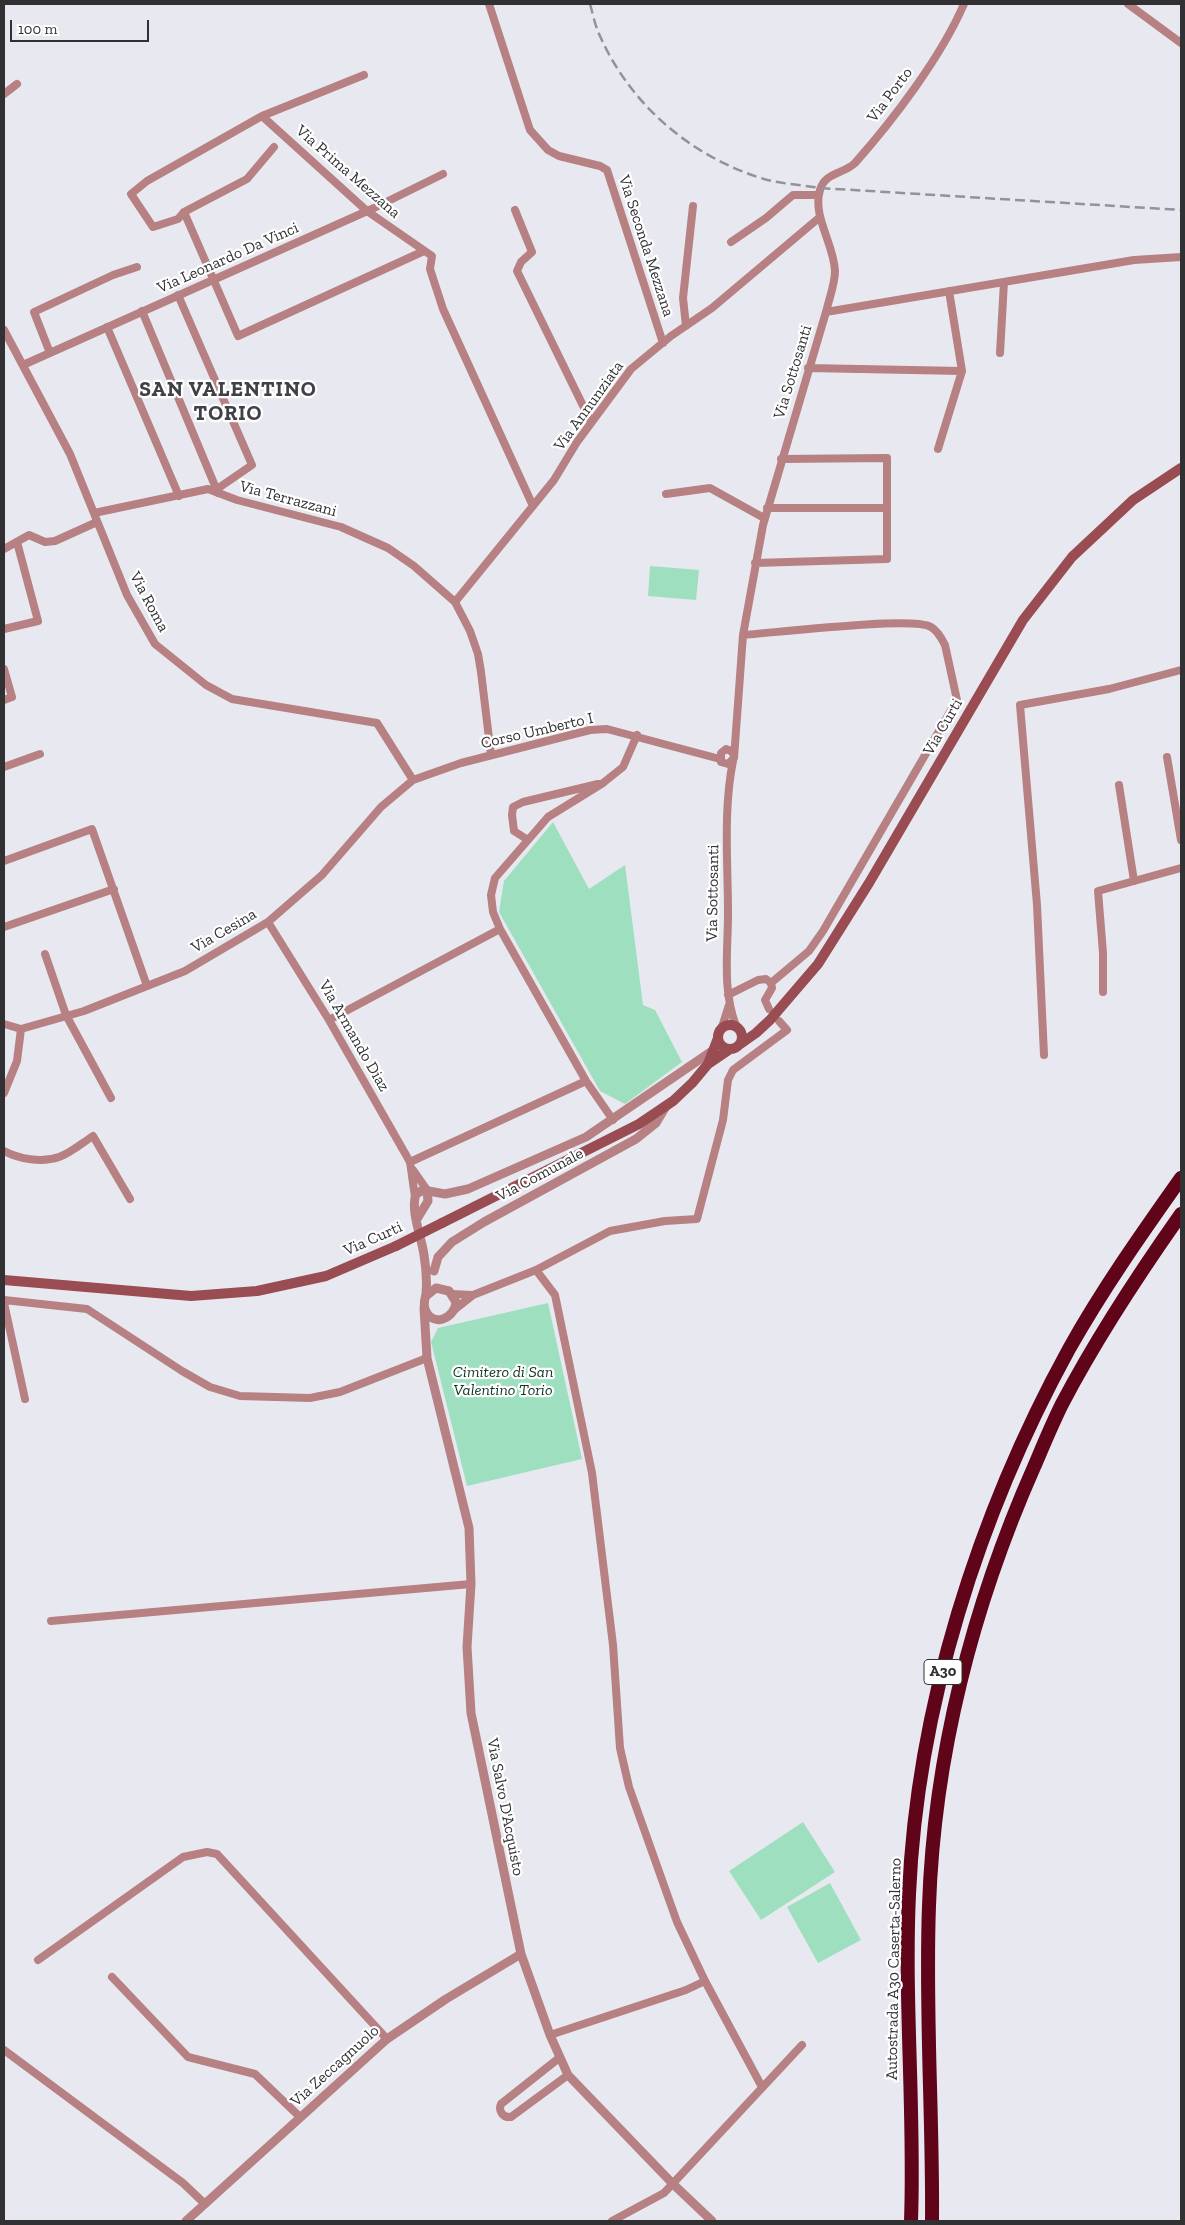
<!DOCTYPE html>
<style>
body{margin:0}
#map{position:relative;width:1185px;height:2225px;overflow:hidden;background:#e8e9f0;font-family:"Zilla Slab",serif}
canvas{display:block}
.frame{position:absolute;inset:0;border:5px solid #313134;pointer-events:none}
.scale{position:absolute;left:10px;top:20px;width:139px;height:22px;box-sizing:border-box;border:2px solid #313134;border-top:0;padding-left:6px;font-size:15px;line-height:18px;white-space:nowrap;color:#313134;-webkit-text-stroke:4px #fff;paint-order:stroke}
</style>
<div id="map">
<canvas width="1185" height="2225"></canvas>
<div class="frame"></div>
<div class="scale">100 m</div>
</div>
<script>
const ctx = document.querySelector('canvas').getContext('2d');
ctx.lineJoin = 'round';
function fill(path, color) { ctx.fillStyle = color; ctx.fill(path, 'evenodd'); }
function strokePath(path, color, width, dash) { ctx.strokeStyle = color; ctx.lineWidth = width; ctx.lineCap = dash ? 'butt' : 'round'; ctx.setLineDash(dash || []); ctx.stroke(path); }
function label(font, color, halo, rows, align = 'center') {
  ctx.font = font + ' "Zilla Slab",serif'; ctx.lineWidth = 4.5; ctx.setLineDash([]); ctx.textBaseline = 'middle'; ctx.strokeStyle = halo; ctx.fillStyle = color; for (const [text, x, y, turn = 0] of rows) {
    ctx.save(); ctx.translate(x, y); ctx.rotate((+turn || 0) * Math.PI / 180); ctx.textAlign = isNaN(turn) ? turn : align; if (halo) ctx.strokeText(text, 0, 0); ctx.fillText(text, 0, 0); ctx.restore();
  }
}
fill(new Path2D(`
 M650,566L699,570L696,600L648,596Z
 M553,822L589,889L625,865L643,1005L655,1010L682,1062L625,1104L600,1091L499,912L504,881Z
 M548,1303L582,1459L467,1486L431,1342L438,1328Z
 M803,1822L835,1872L761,1920L729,1871Z
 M830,1883L861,1940L818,1963L787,1907Z`), '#9edfc0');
strokePath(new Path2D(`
 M489,4L530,130L548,150L559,156L600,166L607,170L663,343
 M1128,4L1181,43
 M364,75L262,116L367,211L432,256L430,269L443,309L533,506
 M4,94L17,84
 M262,116L147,181L131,194L153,227L178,219L184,212L247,179L274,147
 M515,210L532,252L521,262L517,271L591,422
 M184,212L238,336L424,251
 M731,242L766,218L793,195H819
 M178,295L252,465L217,489
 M142,311L218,493
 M826,312C829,299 835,284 835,271C834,244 812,216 820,190C825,172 844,174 855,163C894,119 941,57 964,4
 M686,326L683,298L693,206
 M107,327L179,496
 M4,330L70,454L127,595L155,644L206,685L232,699L377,723L413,780
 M50,353L34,312L113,275L137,267
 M1000,353L1004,282
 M23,365L374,208L443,174
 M808,368L962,371
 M938,449L962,371L949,291
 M666,494L710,488L764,518
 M767,508H886
 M94,513L208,489L237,500L341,527L388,548L414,566L455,602L470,631L478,654L481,672L491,755
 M4,549L29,535L45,542L55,541L97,522
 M755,563L887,559V458L781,459
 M455,602L554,480L577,442L631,369L671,336L712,308L820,217
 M4,629L38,621L17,542
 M743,635C773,633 912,616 931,627C938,631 942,639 945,645L957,700L823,931L809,951L771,983
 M4,669L12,697L4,700
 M734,755L731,751L726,749L721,753V762L728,764L734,758L743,635L763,525L826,312L1134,260L1181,257
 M1167,757L1181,840
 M733,761C723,810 728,863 728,913C728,952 722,989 736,1026
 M4,767L40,754
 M1119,785L1134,881
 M528,840L514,831L512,815L513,807L523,802L598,784
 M4,861L92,829L147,986
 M268,922L329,1020L410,1162L415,1197
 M4,927L114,889
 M45,954L66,1015L111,1098
 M1103,992V953L1098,891L1181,868
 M728,995L758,980L766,979L771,983L772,988L765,1000L769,1009
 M329,1020L500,929
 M4,1024L21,1029L84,1011L185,971L268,922L322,875L381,807L413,780L461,763L590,730L607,729L720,759
 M722,1027L729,1005
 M1044,1055L1037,905L1020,705L1109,689L1181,670
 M4,1093L17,1061L21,1029
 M613,1120L586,1081L500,929L493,912L491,895L495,878L548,817L603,783L623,767L637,735
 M4,1151C19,1159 42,1163 59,1157C71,1153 82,1143 93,1136L130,1199
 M410,1162L586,1081
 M413,1170L427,1190
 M536,1270L555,1295L592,1473L613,1645L620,1748L629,1787L677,1922L705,1981L762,2087
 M452,1294L473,1295
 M4,1300L87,1309L182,1371L210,1387L240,1396L310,1398L340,1392L427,1358
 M4,1303L25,1399
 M454,1310L473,1295L536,1270L610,1231L665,1221L697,1219L723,1120L728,1080L733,1070L787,1030L779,1021
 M51,1621L471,1584
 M38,1960L183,1857L207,1852L217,1854L387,2039
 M112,1977L188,2057L255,2074L300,2117
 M550,2035L686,1990L705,1981
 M4,2050L183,2183L205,2204
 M559,2058L501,2104C498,2111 503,2118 511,2117L568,2075
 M612,2221L664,2193L802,2045`), '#b78082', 8);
strokePath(new Path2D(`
 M417,1219L428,1201L427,1190
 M434,1271L438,1257L452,1242L484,1222L636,1139L656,1123L665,1108
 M426,1296L436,1288L449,1291L456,1302C455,1319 432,1328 425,1309C423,1303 425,1300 426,1294C427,1282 426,1267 424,1255C422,1239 410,1210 416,1194L423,1190L445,1194L468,1189L586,1137L712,1051
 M424,1308L427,1358L469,1528L471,1584L467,1647L471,1713L521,1954L550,2035L568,2075L672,2183L712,2221
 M186,2221L387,2039L446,1999L521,1954`), '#b78082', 9);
strokePath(new Path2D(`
 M718 1037a12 12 0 1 1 24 0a12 12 0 1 1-24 0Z
 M739,1045L756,1033L770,1020L818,964L869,883L1023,620L1072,557L1133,500L1181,468
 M708,1064L718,1038
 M442,1223L639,1124L673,1101L693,1082L708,1064L730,1049
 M4,1280L191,1296L257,1291L326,1276L396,1246`), '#994c51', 10);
strokePath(new Path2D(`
 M911,2221C915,2112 904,2003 909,1894C917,1707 979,1513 1069,1349C1102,1290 1142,1233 1181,1178
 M932,2221C933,2116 925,2011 929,1906C934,1755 973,1605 1034,1467C1043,1446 1052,1424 1062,1404C1097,1337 1138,1275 1181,1214`), '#60041a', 14);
strokePath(new Path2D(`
 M590,4C593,14 595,26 600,36C631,106 692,157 764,179C782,184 802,185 820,188L1181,210`), '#929398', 2.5, [10, 5]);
strokePath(new Path2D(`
 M396,1246L442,1223`), '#994c51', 10);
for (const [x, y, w] of [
 [943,1672,38]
]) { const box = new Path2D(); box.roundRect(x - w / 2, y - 12.5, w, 25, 4); ctx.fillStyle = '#fff'; ctx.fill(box); strokePath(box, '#313134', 1); }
label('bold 15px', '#313134', null, [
 ["A30",943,1672]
]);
label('16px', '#313134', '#fff', [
 ["Via Porto",890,95,-53],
 ["Via Prima Mezzana",348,172,41],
 ["Via Seconda Mezzana",646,246,72],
 ["Via Leonardo Da Vinci",228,258,-24],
 ["Via Sottosanti",793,372,-73],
 ["Via Annunziata",589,406,-54],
 ["Via Terrazzani",288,499,15],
 ["Via Roma",149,602,62],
 ["Via Curti",943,727,-60],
 ["Corso Umberto I",537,731,-13],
 ["Via Sottosanti",713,893,-89],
 ["Via Cesina",224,931,-30],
 ["Via Armando Diaz",354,1036,60],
 ["Via Comunale",540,1175,-28],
 ["Via Curti",373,1239,-24],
 ["Via Salvo D'Acquisto",505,1807,79],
 ["Autostrada A30 Caserta-Salerno",894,1969,-89],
 ["Via Zeccagnuolo",335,2066,-42]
]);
label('italic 16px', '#103324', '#fff', [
 ["Cimitero di San",503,1372],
 ["Valentino Torio",503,1390]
]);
ctx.letterSpacing = '1px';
label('bold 21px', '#404046', '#fff', [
 ["SAN VALENTINO",228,390],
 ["TORIO",228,414]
]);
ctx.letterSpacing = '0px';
</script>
